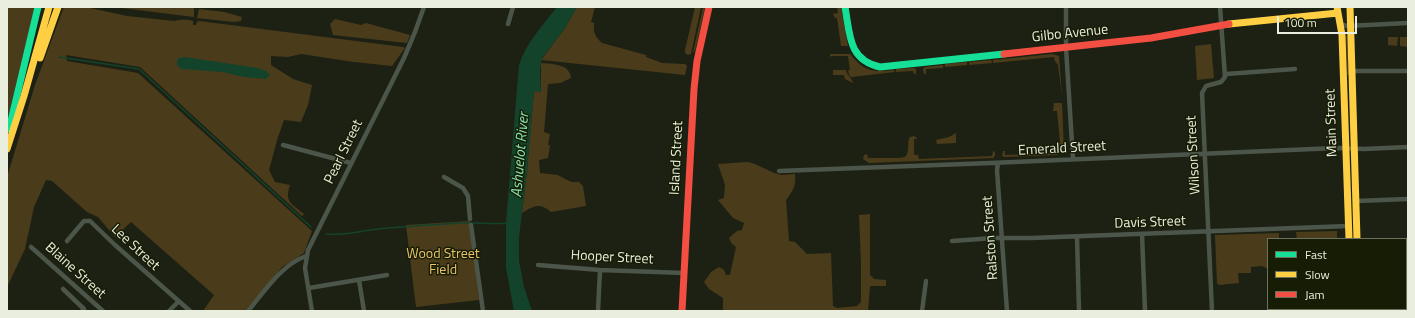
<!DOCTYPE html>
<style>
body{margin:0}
#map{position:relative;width:1415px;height:318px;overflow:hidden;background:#1d2113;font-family:"Titillium Web",sans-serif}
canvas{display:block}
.frame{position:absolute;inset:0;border:8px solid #e9eede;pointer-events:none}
.legend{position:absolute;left:1267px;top:238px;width:140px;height:72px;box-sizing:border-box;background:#171d05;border:1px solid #6b715c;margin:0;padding:5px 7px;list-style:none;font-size:12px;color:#e9eede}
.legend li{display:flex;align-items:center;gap:8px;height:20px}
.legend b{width:20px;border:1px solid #6b715c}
.scale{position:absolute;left:1277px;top:16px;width:80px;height:18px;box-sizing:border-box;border:2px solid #e9eede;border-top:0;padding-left:5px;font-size:12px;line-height:14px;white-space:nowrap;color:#e9eede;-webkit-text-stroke:3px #171d05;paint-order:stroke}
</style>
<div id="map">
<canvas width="1415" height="318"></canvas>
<div class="frame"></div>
<ul class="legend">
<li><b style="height:5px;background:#16e098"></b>Fast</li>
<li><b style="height:5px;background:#ffcf43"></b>Slow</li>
<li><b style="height:5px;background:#f24e42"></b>Jam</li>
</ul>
<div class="scale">100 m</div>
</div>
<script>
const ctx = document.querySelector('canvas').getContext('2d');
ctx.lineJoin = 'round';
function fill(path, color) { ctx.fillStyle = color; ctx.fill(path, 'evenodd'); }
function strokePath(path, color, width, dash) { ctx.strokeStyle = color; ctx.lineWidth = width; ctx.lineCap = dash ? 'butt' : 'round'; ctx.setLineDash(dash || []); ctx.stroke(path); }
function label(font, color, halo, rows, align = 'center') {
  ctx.font = font + ' "Titillium Web",sans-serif'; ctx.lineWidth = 3; ctx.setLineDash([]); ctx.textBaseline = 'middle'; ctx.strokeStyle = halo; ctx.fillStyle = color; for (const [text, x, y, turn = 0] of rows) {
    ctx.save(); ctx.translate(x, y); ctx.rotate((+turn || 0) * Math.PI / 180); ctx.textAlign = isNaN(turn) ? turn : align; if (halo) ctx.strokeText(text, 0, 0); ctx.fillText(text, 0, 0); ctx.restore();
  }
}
fill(new Path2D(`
 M7,7H35L7,121Z
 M64,7L90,8L127,16L174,21C181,20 187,19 193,21V25H196L197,22L199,21L403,47L405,48L392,66L354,62L301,54L288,57L271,56V65L293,79L312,85L308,105L301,122L284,120L278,137L269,170L275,182L290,185C284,202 292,204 304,214L302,216L140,67L66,55L67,61L138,73L312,231L304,253L282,267L245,311H203L214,295L131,222L115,237L98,217L87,212L52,181L46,180L34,207L25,249L7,287V177L35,85Z
 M114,7H185L194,8V17Z
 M577,7H595L591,22L594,23C593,32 595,37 602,43L646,55V57L662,63L685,64L687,66L685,75L541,60L565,28Z
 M695,7H701L691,54L688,55L685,53V50Z
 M703,7H705L695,51L693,53Z
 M837,7H841L848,46H841L837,18H835L833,14L838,13Z
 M199,9L224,12L242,17L241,21L234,22L197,18Z
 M335,19L361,25L366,23L410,35L407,43L333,35L330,24Z
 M1346,36H1347L1349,75H1347Z
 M1388,37H1398L1397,46L1388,45Z
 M1400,37H1408V47L1400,46Z
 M1211,44L1214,78L1197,80L1195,46Z
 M830,54H850C864,72 873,72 894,70L895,72L852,77V78L849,75L848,70H850L848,56H831L830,58Z
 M1052,54L1059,56L1062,96L1058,65L1055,61L1054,57L993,63V60Z
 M991,60L992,63L969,65V62Z
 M967,62V65L945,67V64Z
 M541,63C553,64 570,64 571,78L560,83L548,84L544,132L550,134L548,145H550L548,158L539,160L540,173L558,175L565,179L572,182H579L583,186L586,206L551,212C540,202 533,206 522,213L527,171L534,90L541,92Z
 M943,65V68L926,69V74H924L923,69L925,67Z
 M914,68L916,69V74H914L913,71L896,72V69Z
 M833,70H846C847,76 852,78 853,83L845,79L844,75H833Z
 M1054,103H1062L1064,151L1057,155L1005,157L1002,156L1003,151H1005V155L1056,153L1057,143L1060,142L1057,111H1053Z
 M956,133V143L937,144L936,140L949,137Z
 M914,136L917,138V139H914V155H918L919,159L992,156L993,151L995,152V156L993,158L869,163L863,159L864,155L867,154L868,158H899L905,157C911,151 906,143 910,137Z
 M747,162C760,164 769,173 782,175C786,175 791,174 795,174C796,186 793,191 786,200L789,241L795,242L807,254L831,253L833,306L837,308L857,306L861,302V263L859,215L870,214V275L874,279L886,280V286H870L868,311H723V298L709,289L704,282L711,272L719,267L724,270L726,275H730L736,247L732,244L729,238L737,231L742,230L744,223L733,218L718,200L724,198L725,185L718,164Z
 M470,221L479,300L416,307L406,225Z
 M1337,231V239H1297L1296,232Z
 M1279,233V239H1268V269L1262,266L1251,267V273H1238L1239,283L1219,285L1217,283L1215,235Z`), '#4a3c1b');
fill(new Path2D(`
 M557,7H577L565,28L542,58L540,71L541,92L534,91L527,171L519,237V261L524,287L532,311H514L506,268V223L519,65C526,43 543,25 557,7Z
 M185,57L258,68L266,71L270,75L266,79L244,77L223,72L181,69L177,65V60L179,58Z`), '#14432b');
strokePath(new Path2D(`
 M59,57L139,69L311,227
 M326,234C343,236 360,231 378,229C405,226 433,225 461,223C476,222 492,225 507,223`), '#14432b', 1.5);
strokePath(new Path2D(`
 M1066,7V48L1073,159
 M508,24L513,7
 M1340,24L1347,26L1408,23
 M1351,71H1408
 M1226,74L1295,69
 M283,145L351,163
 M998,163L997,170L1007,311
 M779,171L991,163L1336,148L1364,149L1408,147
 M444,177L463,188L468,196L470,219
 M1356,201L1408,199
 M471,225L483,311
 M1142,234L1145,311
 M1077,237L1079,311
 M67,241L84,221H90L115,245L190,311
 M952,241L994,238H1031L1348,226
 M31,247L103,311
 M538,265L600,270L684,273
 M359,280L364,311
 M309,288L387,275
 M63,289L84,309L82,311
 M169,311L178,302
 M248,311C265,291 281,265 306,256
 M312,311L305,268L308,250L404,58L415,32L424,7
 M598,311L600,270
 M922,311L926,281
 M1212,311L1202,93L1206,86L1221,82L1225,77L1220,7`), '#4c5549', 4.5);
strokePath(new Path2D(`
 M845,7C850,34 848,60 880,67L1004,54
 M9,129L38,7
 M1406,254H1408`), '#16e098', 7);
strokePath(new Path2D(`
 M1337,7L1342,35L1349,239
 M1350,7L1357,239
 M1229,24L1338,13
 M40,58L58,7
 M7,149L24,96L49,7
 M1350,309V311
 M1358,309V311`), '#ffcf43', 7);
strokePath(new Path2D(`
 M1004,54L1151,38L1229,24
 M682,311L694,89L697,61L709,7`), '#f24e42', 7);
label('14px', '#e9eede', '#171d05', [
 ["Gilbo Avenue",1070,34,-6],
 ["Main Street",1332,123,-92],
 ["Emerald Street",1062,149,-3],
 ["Pearl Street",344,152,-64],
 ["Wilson Street",1194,155,-93],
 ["Island Street",677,158,-87],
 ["Davis Street",1150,223,-2],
 ["Ralston Street",991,238,-94],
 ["Lee Street",135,248,43],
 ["Hooper Street",612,258,3],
 ["Blaine Street",75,271,42]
]);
label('14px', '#ebc36a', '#171d05', [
 ["Wood Street",443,255],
 ["Field",443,271]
]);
label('italic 15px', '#84e2ae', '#171d05', [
 ["Ashuelot River",521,155,-85]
]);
</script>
